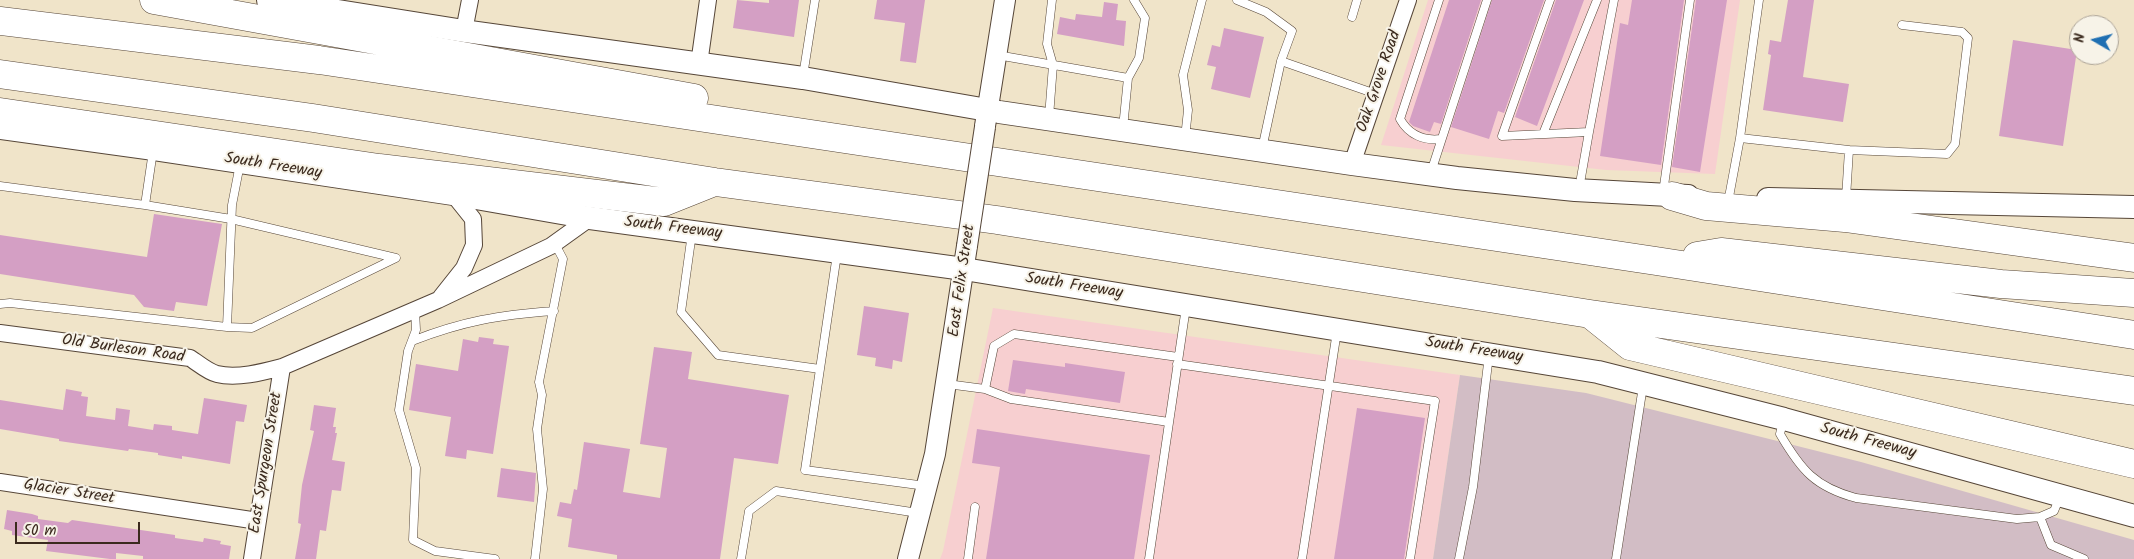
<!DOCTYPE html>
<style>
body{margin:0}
#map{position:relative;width:2134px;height:559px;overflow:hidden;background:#f0e4c9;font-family:Kalam,sans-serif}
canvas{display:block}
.north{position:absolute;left:2069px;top:15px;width:50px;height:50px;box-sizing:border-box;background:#f7f3e8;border:1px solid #aca397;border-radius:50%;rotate:278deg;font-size:14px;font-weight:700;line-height:20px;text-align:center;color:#3b2a1e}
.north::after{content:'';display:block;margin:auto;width:18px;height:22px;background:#1f6fb2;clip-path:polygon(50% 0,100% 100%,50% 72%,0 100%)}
.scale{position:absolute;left:15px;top:522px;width:125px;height:22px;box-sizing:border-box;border:2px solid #3b2a1e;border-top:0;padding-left:6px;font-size:15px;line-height:18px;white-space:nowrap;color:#3b2a1e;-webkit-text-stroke:4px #f7f3e8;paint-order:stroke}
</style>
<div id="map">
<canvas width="2134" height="559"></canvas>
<div class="north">N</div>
<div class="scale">50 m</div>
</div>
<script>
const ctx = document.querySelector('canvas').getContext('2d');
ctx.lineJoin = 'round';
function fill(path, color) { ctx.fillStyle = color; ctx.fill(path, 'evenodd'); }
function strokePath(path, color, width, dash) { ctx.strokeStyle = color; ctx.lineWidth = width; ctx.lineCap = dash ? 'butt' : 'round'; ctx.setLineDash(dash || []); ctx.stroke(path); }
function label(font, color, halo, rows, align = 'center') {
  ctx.font = font + ' Kalam,sans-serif'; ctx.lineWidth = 4; ctx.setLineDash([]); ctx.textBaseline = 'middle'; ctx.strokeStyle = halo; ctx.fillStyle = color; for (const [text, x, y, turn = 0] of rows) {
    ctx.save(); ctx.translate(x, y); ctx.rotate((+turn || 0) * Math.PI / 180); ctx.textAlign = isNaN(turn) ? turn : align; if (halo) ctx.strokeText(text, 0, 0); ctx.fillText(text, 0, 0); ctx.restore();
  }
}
fill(new Path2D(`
 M1428,0H1740L1715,174L1606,170L1381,145Z
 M993,308L1460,375L1433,559H940L943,551Z`), '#f7cfd0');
fill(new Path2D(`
 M1460,375L1586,393L1861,462L2134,540V559H1433Z`), '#d2bdc5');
fill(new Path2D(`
 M737,0L769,3V0H799L794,37L733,28Z
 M877,0H925L916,63L900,61L905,23L874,19Z
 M1449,0H1481L1441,124L1434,122L1430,132L1413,126L1409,122Z
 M1492,0H1544L1504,113L1498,111L1489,139L1451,127Z
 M1556,0H1584L1537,126L1515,117Z
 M1632,0H1684L1661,165L1600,156L1620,23L1628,25Z
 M1696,0H1727L1700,172L1672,167Z
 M1788,0H1814L1803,77L1849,84L1843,122L1763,110L1771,55L1768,54L1770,40L1781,42Z
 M1104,2L1118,4L1116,20L1126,21L1124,46L1057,34L1060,17L1075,20L1076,14L1102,17Z
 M1224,28L1264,37L1250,98L1211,89L1216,67L1207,65L1212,45L1220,47Z
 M2013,40L2077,50L2063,146L1999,136Z
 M154,214L222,224L207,306L176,302L174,311L144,307L134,295L0,274V235L147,257Z
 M864,306L909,313L902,362L893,360L892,369L875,366L876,358L857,355Z
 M479,337L494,339L493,344L509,346L493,454L467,450L466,459L445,456L451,417L409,410L416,364L458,371L463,339L478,342Z
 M654,347L692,352L688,379L789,395L778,464L734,458L720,559H617V555L568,547L572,519L557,516L560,502L571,504L574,489L577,490L584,442L630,449L623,492L660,498L667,448L640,444Z
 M1013,360L1065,367V363L1125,372L1120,403L1026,389L1025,394L1008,391Z
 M66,389L82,392L81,396L88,397L86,416L115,420L116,408L130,410L128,426L153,430L154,424L172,426V430L198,434L204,398L247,405L244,422L236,421L230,464L182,456V459L158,455V453L129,449L128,451L59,441V439L0,429V400L63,410Z
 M314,405L336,408L333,427H336L335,433H337L332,460L345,462L341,491L332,490L326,531L320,530L316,559H295L301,524L298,523L302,485L314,431L310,430Z
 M1357,408L1425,418L1404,559H1334Z
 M977,429L1150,455L1134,559H986L1000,467L972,463Z
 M501,468L536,473L534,502L497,497Z
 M7,510L32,514L38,516V519L68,523L72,520L175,535V538L203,542L204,538L221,541L220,544L231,546L229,559H143V556L116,553V559H110L46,551L48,540L12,535V531L4,529Z`), '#d49fc4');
const service = new Path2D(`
 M1237,0L1266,12L1292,31L1281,61
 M1439,0L1400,119C1409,135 1424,141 1441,139
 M1550,0L1502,136L1589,132L1614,0
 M1759,0L1740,138L1849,150L1846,198
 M1352,17L1357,0
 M997,55L1128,78
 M803,76L815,0
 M1049,117L1053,65L1047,44L1052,0
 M1123,128L1128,78L1139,58L1145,18L1134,0
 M1543,134L1597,0
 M1185,138L1188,110L1183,75L1202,0
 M1262,149L1281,61L1376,94
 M1849,150L1947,154L1955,144L1968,38L1962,32L1902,25
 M1431,172L1487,0
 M0,186L145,205L153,151
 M1579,189L1589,132
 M1663,193L1690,0
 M1729,197L1740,138
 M145,205L231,219L396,258L252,328L227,327
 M692,233L681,312L718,355L820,369L805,470L926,486
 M0,304L10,303L227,327L232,205L240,164
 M415,310L416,330L408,351L399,410L416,468L413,540L435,551L495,559
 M412,341C463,321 499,315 554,311
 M1177,364L1435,401L1410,559
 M820,369L837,254
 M947,384L985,389L1011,399L1169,422
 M985,389L994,346L1014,334L1178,357
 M1783,421L1780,434C1801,470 1815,487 1856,498L2017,519L2040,517L2054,511L2059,499
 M2040,517L2051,545L2084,559
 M535,559L543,489L537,429L542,395L539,382L563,259L555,244
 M741,559L749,511L776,491L918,513
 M968,559L975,507
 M1149,559L1186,307
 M1302,559L1337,331
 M1459,559L1473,487L1489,355
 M1616,559L1643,386`);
const minor = new Path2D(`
 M464,31L470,0
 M699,64L708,0
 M1352,164L1408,0
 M441,297L464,268L474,245L473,219L453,194
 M0,333L190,358C198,363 208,372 217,374C237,379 263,372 282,367L438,300L551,246L590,218
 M0,482L258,521
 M252,559L282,367`);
const tertiary = new Path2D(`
 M985,126L1005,0
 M908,559L935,454L967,246`);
const secondary = new Path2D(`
 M268,0L464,31L803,78L999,112L1352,164L1457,178L1575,190L1688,196
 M0,128L154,149L453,194L590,218L964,269L1598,372L1784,419L2134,516
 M1768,199L2134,207`);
const motorway = new Path2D(`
 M154,0L694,98
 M0,21L319,60L1656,261L2134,335
 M0,74L313,118L715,182L997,220L1590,314L2134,391
 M0,112L379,168L664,202L714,182
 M1672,196L1706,206L1845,218L2134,258
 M1697,256L1721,252L2001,284L2134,293
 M1590,314L1630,346L2134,464`);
strokePath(service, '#564638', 9);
strokePath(minor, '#564638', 18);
strokePath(tertiary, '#564638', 22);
strokePath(secondary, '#564638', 24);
strokePath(motorway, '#564638', 29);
strokePath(service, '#fff', 8);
strokePath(minor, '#fff', 16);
strokePath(tertiary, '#fff', 20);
strokePath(secondary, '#fff', 22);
strokePath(motorway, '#fff', 28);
const tertiaryBridge = new Path2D(`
 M967,246L985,127`);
strokePath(tertiaryBridge, '#564638', 22, []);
strokePath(tertiaryBridge, '#fff', 20);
label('16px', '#3b2a1e', '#f7f3e8', [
 ["Oak Grove Road",1380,82,-71],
 ["South Freeway",273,167,9],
 ["South Freeway",673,229,7],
 ["East Felix Street",963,281,-82],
 ["South Freeway",1074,287,9],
 ["Old Burleson Road",123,350,8],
 ["South Freeway",1474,351,9],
 ["South Freeway",1868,442,15],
 ["East Spurgeon Street",267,463,-81],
 ["Glacier Street",69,493,9]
]);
</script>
